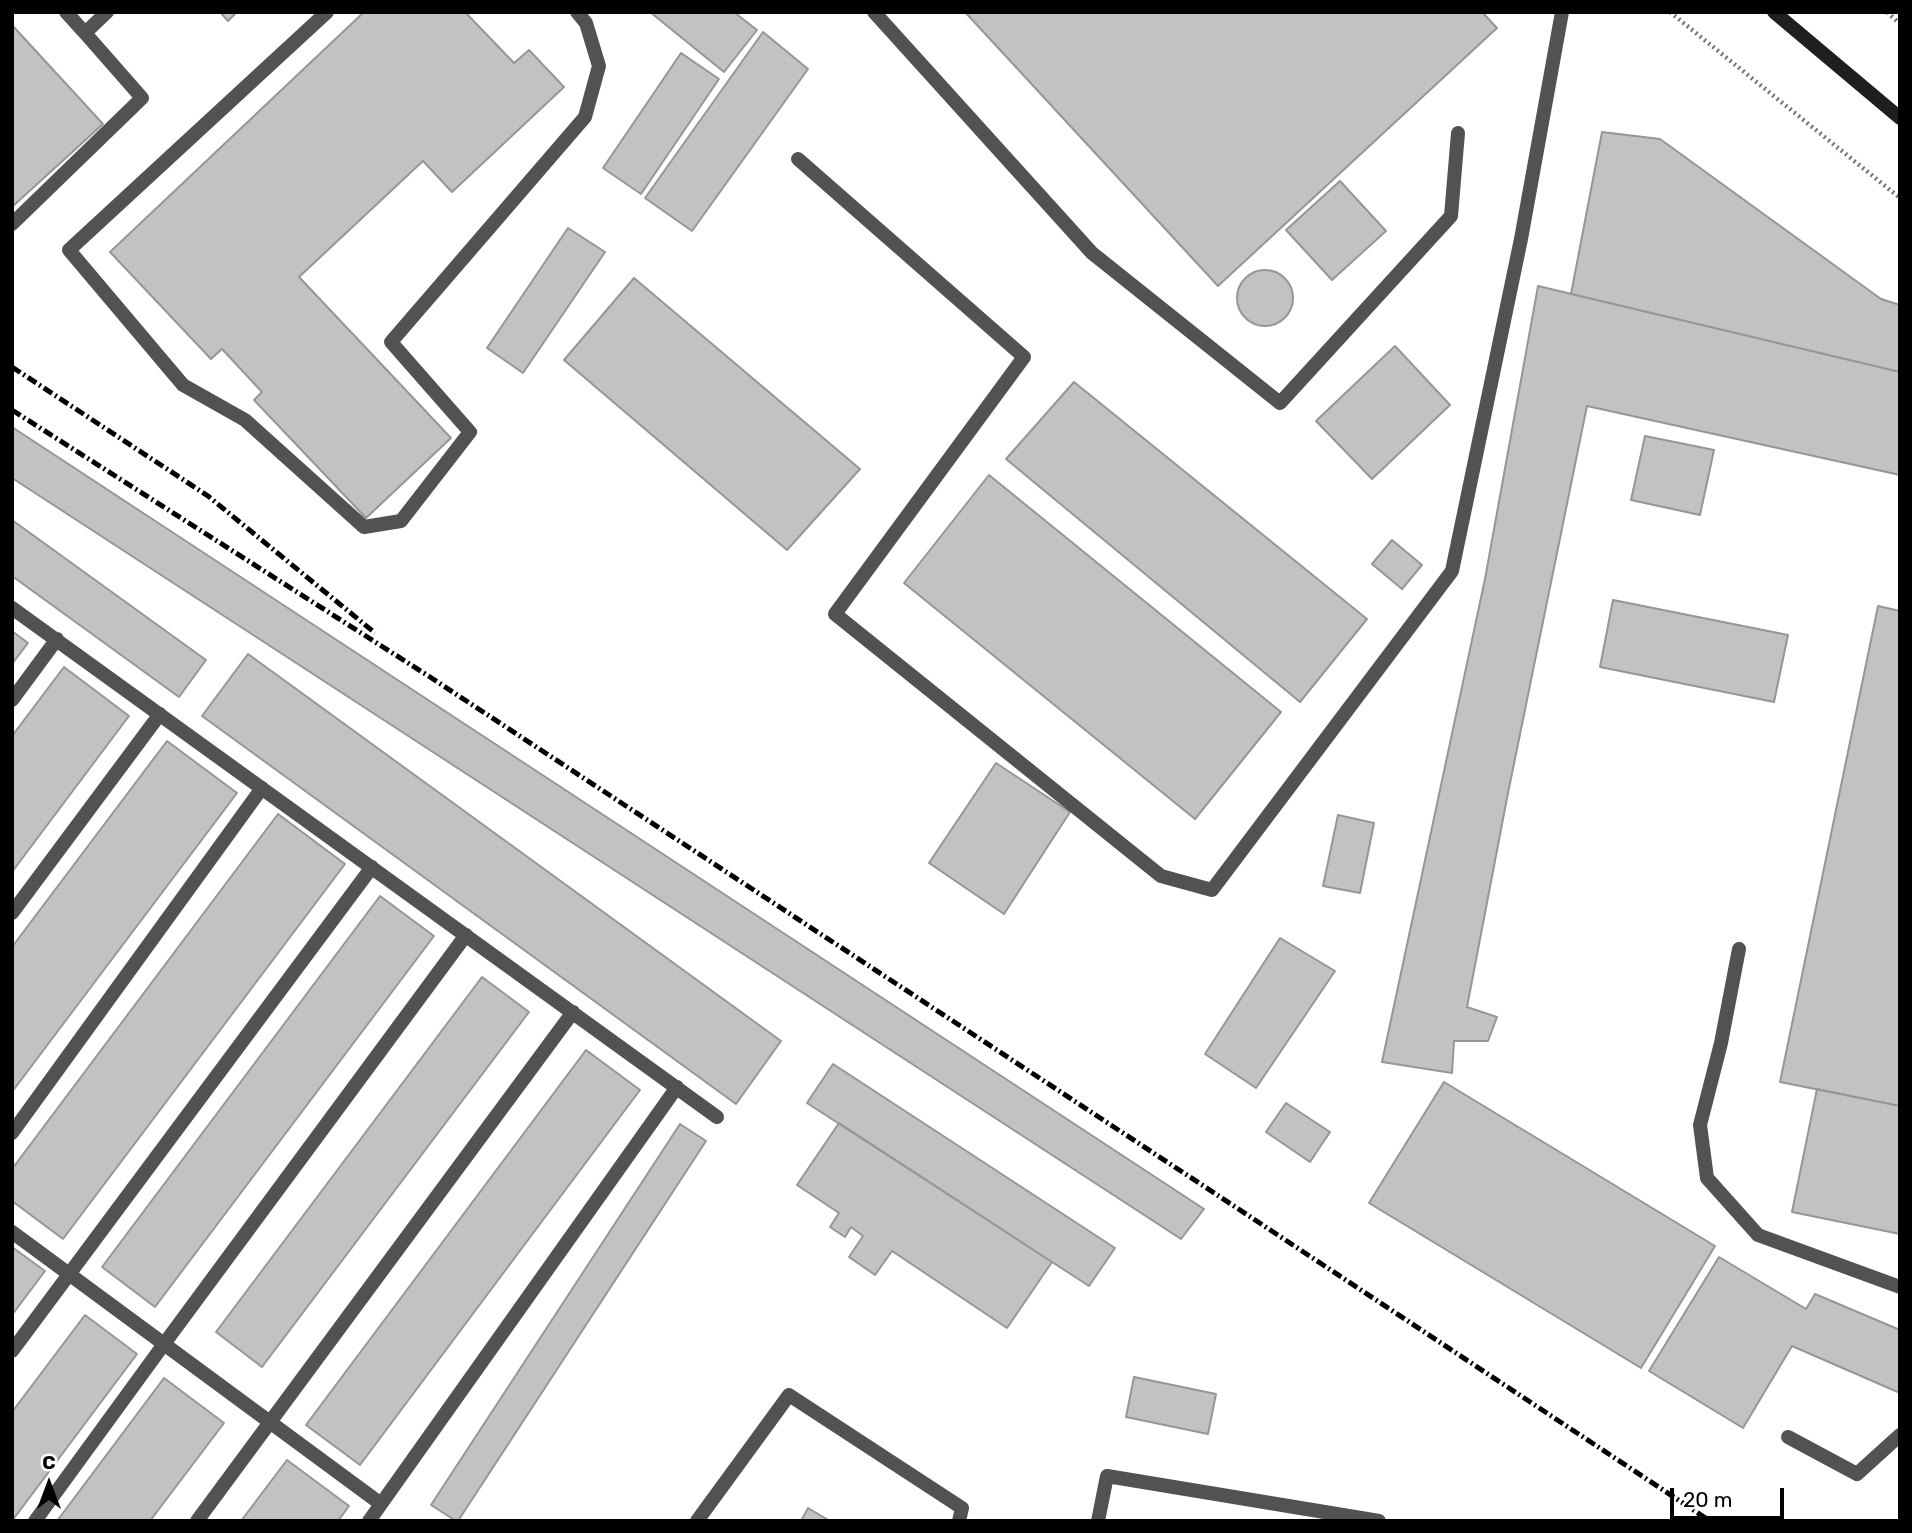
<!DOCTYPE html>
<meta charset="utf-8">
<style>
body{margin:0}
#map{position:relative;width:1912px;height:1533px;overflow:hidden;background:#fff;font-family:Rubik,sans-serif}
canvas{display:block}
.frame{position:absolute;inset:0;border:14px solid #000;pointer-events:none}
.north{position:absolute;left:14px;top:1449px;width:70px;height:70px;-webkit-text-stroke:5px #fff;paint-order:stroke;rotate:0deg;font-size:19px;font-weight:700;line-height:28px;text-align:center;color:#000}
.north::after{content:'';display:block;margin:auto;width:24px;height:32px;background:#000;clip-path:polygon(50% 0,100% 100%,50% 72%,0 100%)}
.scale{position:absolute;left:1670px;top:1488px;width:114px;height:32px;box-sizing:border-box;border:4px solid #000;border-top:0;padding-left:9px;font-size:21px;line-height:24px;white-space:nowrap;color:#000;-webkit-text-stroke:5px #fff;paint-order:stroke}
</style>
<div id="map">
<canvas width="1912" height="1533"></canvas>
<div class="frame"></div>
<div class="north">С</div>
<div class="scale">20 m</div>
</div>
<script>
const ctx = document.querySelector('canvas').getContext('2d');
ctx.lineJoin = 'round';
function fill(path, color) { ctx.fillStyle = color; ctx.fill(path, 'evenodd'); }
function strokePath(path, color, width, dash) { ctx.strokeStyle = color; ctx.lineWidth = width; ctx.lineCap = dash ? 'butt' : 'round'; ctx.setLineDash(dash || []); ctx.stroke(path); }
const building = new Path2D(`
 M220,12H237L228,21Z
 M364,12H465L514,63L529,50L564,87L452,192L423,161L299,277L451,438L366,518L254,400L262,392L222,349L211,359L110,252Z
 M650,12H734L757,30L724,72Z
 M965,12H1482L1497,28L1218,286Z
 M12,25L103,124L12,207Z
 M763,32L808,69L692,231L645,198Z
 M681,53L719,79L641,194L603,168Z
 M1602,132L1660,139L1881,299L1900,305V372L1571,294Z
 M1340,181L1386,231L1332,280L1286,230Z
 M568,228L605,252L523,373L487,348Z
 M1237 298a28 28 0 1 1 56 0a28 28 0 1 1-56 0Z
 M634,278L860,469L787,550L564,360Z
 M1538,286L1900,372V475L1587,406L1508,793L1467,1007L1497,1017L1488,1041H1454L1452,1073L1382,1062L1485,579Z
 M1395,346L1450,405L1372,479L1316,421Z
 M1074,382L1367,619L1300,702L1006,459Z
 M12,427L1204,1209L1181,1239L12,478Z
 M1645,436L1714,450L1700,515L1631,500Z
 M989,475L1281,712L1195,819L904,583Z
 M12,520L206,660L179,697L12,576Z
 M1392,540L1422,565L1402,589L1372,564Z
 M1613,600L1788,635L1774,702L1600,667Z
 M1878,606L1900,611V1106L1780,1082Z
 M12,631L28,643L12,664Z
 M248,654L781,1041L736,1104L202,716Z
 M64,667L129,716L12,872V736Z
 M167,741L237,793L12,1092V947Z
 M996,763L1070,812L1004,914L929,863Z
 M278,814L345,864L63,1239L12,1201V1169Z
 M1338,815L1374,823L1360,893L1323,886Z
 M380,896L434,936L155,1307L102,1267Z
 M1280,938L1335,971L1256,1088L1205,1054Z
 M482,977L529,1012L262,1367L216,1332Z
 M586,1050L640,1090L360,1465L306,1425Z
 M833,1064L1115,1248L1089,1286L807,1103Z
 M1444,1082L1715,1246L1641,1368L1369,1203Z
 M1817,1089L1900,1106V1234L1792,1212Z
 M1286,1103L1330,1132L1310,1162L1266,1132Z
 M839,1123L1052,1262L1007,1328L892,1251L875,1275L849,1257L863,1236L851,1227L845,1237L830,1227L839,1213L797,1185Z
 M680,1124L706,1141L458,1521H456L431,1505Z
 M12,1247L45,1271L12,1315Z
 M1719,1257L1806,1309L1815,1294L1900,1330V1393L1792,1346L1743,1428L1649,1371Z
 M85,1315L137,1354L12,1521V1412Z
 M1134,1377L1216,1394L1208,1434L1126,1417Z
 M164,1378L224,1423L150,1521H57Z
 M287,1460L349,1506L338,1521H241Z
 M808,1508L830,1521H801Z`);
fill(building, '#c2c2c2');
strokePath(building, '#969696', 2);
strokePath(new Path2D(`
 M1670,12L1900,198
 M1887,12L1900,24`), '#747474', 4.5, [2, 3.5]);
strokePath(new Path2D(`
 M66,12L85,33L107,12
 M327,12L69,250L183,385L245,420L364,527L401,521L470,432L391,342L585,117L599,66L586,23L577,12
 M874,12L1092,253L1280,403L1451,216L1458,133
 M798,159L1024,357L835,614L1161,876L1212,890L1452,571L1521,239L1562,12
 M12,224L142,98L85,33
 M12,608L717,1117
 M12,700L57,639
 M12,913L160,714
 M1739,949L1721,1043L1700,1125L1707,1178L1758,1235L1900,1287
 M12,1133L262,788
 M12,1232L381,1504
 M12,1351L372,867
 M1788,1437L1857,1474L1900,1435
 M35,1521L164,1344L466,935
 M197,1521L573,1012
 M369,1521L677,1087
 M697,1521L789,1395L962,1508L959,1521
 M1098,1521L1107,1476L1379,1521`), '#525252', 14);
strokePath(new Path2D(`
 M1774,12L1900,118`), '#1f1f1f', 14);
strokePath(new Path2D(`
 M12,367L208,496L375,633
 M12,410L430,677L1234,1206L1710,1521`), '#000', 5, [10, 3.5, 2, 3.5]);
</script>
